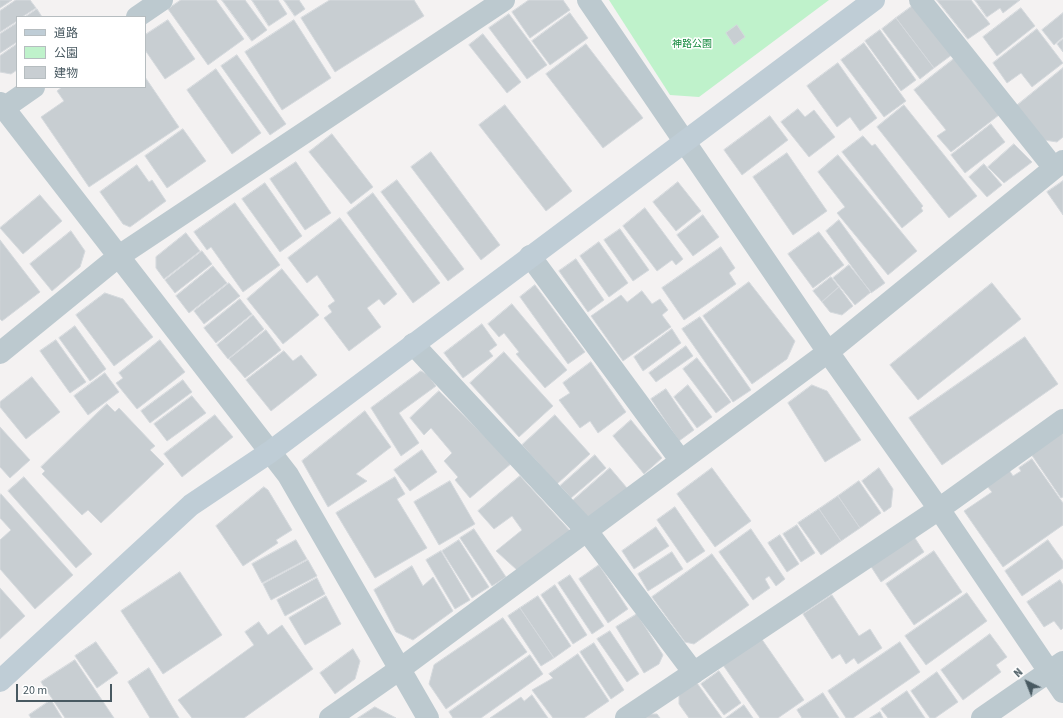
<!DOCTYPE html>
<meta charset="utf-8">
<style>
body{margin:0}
#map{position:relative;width:1063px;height:718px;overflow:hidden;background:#f4f2f2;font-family:"Source Sans 3","Noto Sans JP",sans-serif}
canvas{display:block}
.legend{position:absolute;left:16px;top:16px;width:130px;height:72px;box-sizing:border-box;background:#fff;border:1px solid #b6bdc0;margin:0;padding:5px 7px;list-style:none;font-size:12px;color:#485961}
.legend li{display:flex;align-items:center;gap:8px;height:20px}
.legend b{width:20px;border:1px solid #b6bdc0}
.north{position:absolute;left:1007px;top:662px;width:40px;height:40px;-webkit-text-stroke:3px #fff;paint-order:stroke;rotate:317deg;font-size:11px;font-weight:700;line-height:16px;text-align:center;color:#485961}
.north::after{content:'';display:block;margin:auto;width:14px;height:18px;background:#485961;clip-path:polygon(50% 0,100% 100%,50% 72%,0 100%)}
.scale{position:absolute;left:16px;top:684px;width:96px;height:18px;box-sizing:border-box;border:2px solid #485961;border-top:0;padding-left:5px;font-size:12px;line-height:14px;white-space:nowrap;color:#485961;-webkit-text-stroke:3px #fff;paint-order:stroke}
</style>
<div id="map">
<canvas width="1063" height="718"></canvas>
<ul class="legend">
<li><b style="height:5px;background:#bfcdd6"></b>道路</li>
<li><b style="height:11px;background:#bff2cb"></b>公園</li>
<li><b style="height:11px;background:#c8ced2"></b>建物</li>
</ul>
<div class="north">N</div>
<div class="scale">20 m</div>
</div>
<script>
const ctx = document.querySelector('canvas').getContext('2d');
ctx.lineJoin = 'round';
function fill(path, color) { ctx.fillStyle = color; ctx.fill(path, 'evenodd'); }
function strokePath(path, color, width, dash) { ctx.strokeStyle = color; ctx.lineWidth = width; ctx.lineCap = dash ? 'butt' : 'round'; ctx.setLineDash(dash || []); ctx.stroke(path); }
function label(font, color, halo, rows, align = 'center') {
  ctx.font = font + ' "Source Sans 3","Noto Sans JP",sans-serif'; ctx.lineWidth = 3; ctx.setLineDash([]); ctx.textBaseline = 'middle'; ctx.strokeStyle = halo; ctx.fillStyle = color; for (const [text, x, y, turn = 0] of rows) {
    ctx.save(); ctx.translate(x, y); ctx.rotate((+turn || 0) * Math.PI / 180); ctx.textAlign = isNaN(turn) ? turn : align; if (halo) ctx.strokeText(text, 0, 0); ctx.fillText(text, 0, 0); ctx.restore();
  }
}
fill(new Path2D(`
 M609,0H829L699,97L670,95Z`), '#bff2cb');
const building = new Path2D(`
 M0,0H12L0,8Z
 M16,0H30L36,8L22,17H17V21L0,32V11Z
 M181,0H216L244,39L208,65L168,9Z
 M222,0H245L267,30L252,41Z
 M252,0H278L287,14L269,26Z
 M284,0H299L305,9L295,16Z
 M330,0H414L424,16L335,72L301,18Z
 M529,0H563L570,10L530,38L512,12Z
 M937,0H971L990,24L968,39Z
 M975,0H1020L1003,13L1000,8L987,17Z
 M915,4L953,54L934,68L896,18Z
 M1021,8L1035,26L997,56L983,37Z
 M37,9L42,17H25Z
 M570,13L588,38L550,65L532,41Z
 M1063,13V37L1054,45L1042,30Z
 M509,14L547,65L527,79L489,28Z
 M896,18L934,68L920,79L882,29Z
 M168,20L195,59L165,79L145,50V35Z
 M294,20L331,78L282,110L245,52Z
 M17,23V42L0,53V34Z
 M737,25L745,37L734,45L726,33Z
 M1037,29L1063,63L1032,87L1021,73L1007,83L993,63Z
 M880,30L916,80L901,91L865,41Z
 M483,34L521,82L507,93L469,45Z
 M1063,39V52L1057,44Z
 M864,43L906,101L884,117L841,60Z
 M17,44V70L11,74L0,72V56Z
 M586,44L643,118L603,148L546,74Z
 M237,55L286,124L270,135L221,66Z
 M955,58L999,115L951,152L937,136L946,130L914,90Z
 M838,63L877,118L860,131L850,117L837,127L807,86Z
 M1063,68V137L1057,142L1044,140L1015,107Z
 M216,69L261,133L232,154L187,90Z
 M145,77L179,127L89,187L41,117L64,101L57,91L62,87H145Z
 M505,105L572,191L546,211L479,125Z
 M904,105L977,196L949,218L877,127Z
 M798,109L805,117L814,110L835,137L809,157L781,122Z
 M770,116L788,140L742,175L724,150Z
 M991,124L1005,142L965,173L951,155Z
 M183,129L206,161L167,188L145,156Z
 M332,134L373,187L351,204L309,152Z
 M863,136L872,146L875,144L923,206L921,208L923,211L902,228L842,152Z
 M1014,144L1032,162L1004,183L988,167Z
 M431,152L500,245L481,260L411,167Z
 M787,153L827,211L793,235L753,177Z
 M838,155L917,251L888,275L837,213L845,207L818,172Z
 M296,162L331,213L305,230L270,179Z
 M984,164L1002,185L987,197L969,177Z
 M137,165L149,182L152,180L166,201L130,227L123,224L100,192Z
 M397,180L464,269L448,281L381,192Z
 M1063,181V215L1047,192Z
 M678,182L701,211L676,231L653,202Z
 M265,183L302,236L280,252L242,199Z
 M373,193L440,283L413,303L347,213Z
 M40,195L62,221L23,254L0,228Z
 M235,203L280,265L243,292L211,247L207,250L194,232Z
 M645,208L683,259L676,265L672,260L657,271L623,226Z
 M703,215L719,237L693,256L677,235Z
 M340,218L397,294L384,305L379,299L367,308L381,327L349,351L324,318L332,312L328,306L335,301L317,275L307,283L288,258Z
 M839,220L885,283L871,293L826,231Z
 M620,229L649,270L633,281L604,240Z
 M71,231L85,251L80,267L52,291L30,264Z
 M819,232L844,265L813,288L788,254Z
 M186,233L200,251L164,279L156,268V257Z
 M0,240L40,292L2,321L0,319Z
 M599,242L628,283L609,297L580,256Z
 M721,247L735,268L729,273L736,284L684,320L662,288Z
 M202,251L212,264L175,293L165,280Z
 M576,259L604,300L588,312L559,271Z
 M849,265L871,292L855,305L833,278Z
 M213,266L227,283L189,313L176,296Z
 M282,269L319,315L283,344L247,299Z
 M831,277L839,287L822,302L813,291Z
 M749,282L795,341L787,359L752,384L703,316Z
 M229,283L240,296L204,324L194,311Z
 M992,283L1021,319L918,400L890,365Z
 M535,285L585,352L568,364L520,297Z
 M839,287L853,306L842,315L830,312L822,302Z
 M642,291L652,304L660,299L668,310L662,315L671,327L623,361L591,316L621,295L627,302Z
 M105,293L123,299L153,337L114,366L76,315Z
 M240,299L252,314L216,343L204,328Z
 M512,304L567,370L545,388L516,354L519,352L504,333L499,337L488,324Z
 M253,315L264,329L228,359L217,345Z
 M700,317L751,390L733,402L682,329Z
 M482,324L497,345L489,351L493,356L463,378L444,353Z
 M75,326L106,369L90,381L59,338Z
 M672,329L681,343L643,371L634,357Z
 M266,330L281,350L245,378L229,359Z
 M1025,337L1058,384L942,465L909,418Z
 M56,340L86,382L70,393L40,351Z
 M160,340L185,372L137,409L116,383L123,378L119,373Z
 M686,346L693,356L656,382L649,373Z
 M284,351L293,361L301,355L317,375L271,411L246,380Z
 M504,352L553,406L519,437L470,383Z
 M697,358L731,402L716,413L683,369Z
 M591,362L626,412L598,433L590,421L580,428L559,400L570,393L563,383Z
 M421,371L428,375L436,386L399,413L419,443L401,456L371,408Z
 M105,373L119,392L88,415L74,396Z
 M32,377L60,412L26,439L0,407V402Z
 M183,380L192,392L150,423L141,411Z
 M688,385L712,417L697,428L674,397Z
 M812,385L827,391L861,440L825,462L788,403Z
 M666,389L694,430L679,441L651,399Z
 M439,391L512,463L470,498L455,480L458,477L444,461L452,453L431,428L424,435L410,418Z
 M192,396L206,413L167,441L154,424Z
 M107,404L115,412L119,408L155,446L150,450L164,464L101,523L88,510L82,515L42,474L45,471L41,467Z
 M365,411L391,447L356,474L367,481L328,507L302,461Z
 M215,415L233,437L182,477L164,454Z
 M555,415L590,454L557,484L522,445Z
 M631,420L662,458L644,474L613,436Z
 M0,427L30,460L10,478L0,467Z
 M1063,431V497L1061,498L1031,454Z
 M422,450L437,472L410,491L394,470Z
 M595,455L606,468L571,498L560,486Z
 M1032,459L1063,503V525L1003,567L964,511L992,492L987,486L1009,470L1013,476L1021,471L1019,468Z
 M610,468L627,488L590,522L571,502Z
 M712,468L751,521L715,547L677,494Z
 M879,468L893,489L891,507L884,512L862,481Z
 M520,476L572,533L517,570L496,551L522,530L512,516L494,529L478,511Z
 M24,477L92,554L76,568L8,491Z
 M395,477L405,494L397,499L427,548L375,578L336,513Z
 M450,481L475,524L439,545L414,502Z
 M859,481L881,513L860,528L838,496Z
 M264,487L268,490L292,530L276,540L278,543L243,566L216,526Z
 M1,494L73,575L35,609L0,569V540L11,530L0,518V495Z
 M838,496L860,528L841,541L819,509Z
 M675,507L705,551L687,563L657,520Z
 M819,509L841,541L821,555L798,523Z
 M797,525L815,553L801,562L783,534Z
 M656,527L669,546L634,569L622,551Z
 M474,529L506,577L492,586L460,538Z
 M751,529L785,579L776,586L769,576L765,579L770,588L753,600L719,552Z
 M780,535L799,564L787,572L768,543Z
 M913,535L924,552L881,582L870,565Z
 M296,540L307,559L262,583L252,564Z
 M459,540L489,587L472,598L442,551Z
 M1048,540L1063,561V568L1022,596L1005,571Z
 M441,551L470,600L455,609L426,560Z
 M934,551L962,592L914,625L886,584Z
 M672,552L683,569L648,591L638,574Z
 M712,554L749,605L694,644L685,642L652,597Z
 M308,560L317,576L271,600L263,584Z
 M599,565L628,609L608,623L579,579Z
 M412,566L423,586L433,577L453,611L413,640L396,632L374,590Z
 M180,572L222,635L163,674L121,611Z
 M570,575L604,626L592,634L558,583Z
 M317,578L325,594L285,616L277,600Z
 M1060,580L1063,585V628L1061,630L1054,621L1044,627L1027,602Z
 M555,585L587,635L573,644L541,595Z
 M0,588L25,616L0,639Z
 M967,593L987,621L926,665L905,636Z
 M832,595L859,636L870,629L882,648L858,664L854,658L846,664L840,654L832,659L803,614Z
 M326,596L341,624L305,645L289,618Z
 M538,596L571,646L554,658L520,608Z
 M520,608L554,658L541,666L508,616Z
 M637,614L663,655L659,664L644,673L616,627Z
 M503,618L527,652L446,709L429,684L434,665Z
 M259,622L268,635L282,625L313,669L244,718H192L178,700L254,645L245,632Z
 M610,631L639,674L627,682L597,639Z
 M990,634L1007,657L996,665L1001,672L963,700L941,670Z
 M761,638L804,700L778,718H760L723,665Z
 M96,642L118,673L97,688L75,656Z
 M900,642L920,672L853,718H846L828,691Z
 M594,643L624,690L611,699L580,652Z
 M353,649L360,661L355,679L335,694L320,673Z
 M578,654L609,701L584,718H553L532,690L553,678L549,674Z
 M530,655L543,674L481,718H453L449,712Z
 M75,660L114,718H65L41,682Z
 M149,668L179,718H150L128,682Z
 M719,671L741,703L724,715L701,684Z
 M937,672L958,702L935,718H930L911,691Z
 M697,683L722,718H689L679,704V694Z
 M907,691L925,718H888L881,709Z
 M823,693L839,718H802L797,710Z
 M532,695L548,718H490L521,697L524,701Z
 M51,700L62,718H31L29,715Z
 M744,705L753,718H726Z
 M375,707L396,718H358Z
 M880,712L883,718H870Z
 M649,714H657L660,718H644Z`);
fill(building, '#c8ced2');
strokePath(building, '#d5d9dd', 1);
strokePath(new Path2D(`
 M588,0L828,352L939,509L1063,692
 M920,0L1054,168
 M137,17L162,0
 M0,103L288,475L428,718
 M4,108L34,87
 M530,256L681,461
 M413,344L587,531L694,673
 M0,353L119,256L504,0
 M330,718L400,669L828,352L1063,161
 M626,718L939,509L1063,420
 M982,718L1063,662`), '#bcc9cf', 22);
strokePath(new Path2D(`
 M0,681L191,505L270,452L874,0`), '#bfcdd6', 22);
label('10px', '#12883b', '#fff', [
 ["神路公園",692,45]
]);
</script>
